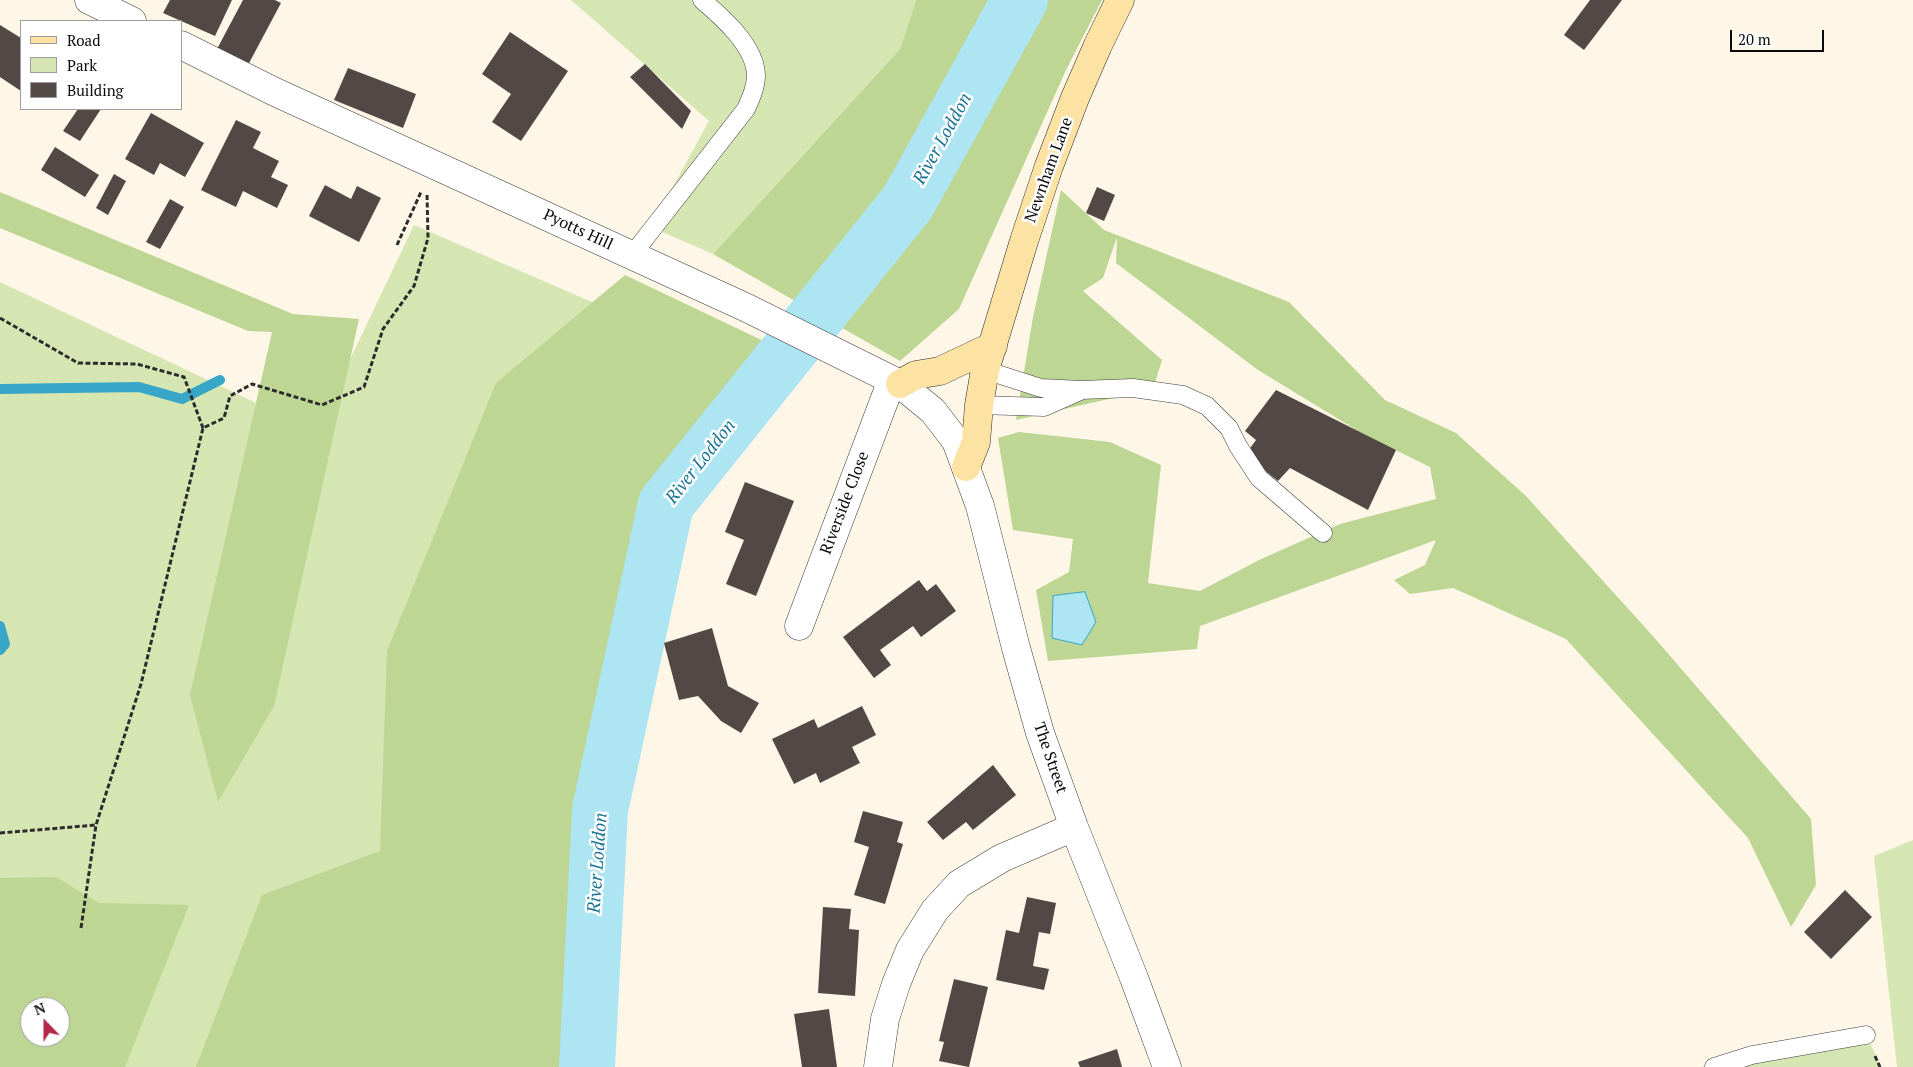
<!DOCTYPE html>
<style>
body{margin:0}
#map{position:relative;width:1913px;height:1067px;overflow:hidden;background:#fef6e7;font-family:"PT Serif",serif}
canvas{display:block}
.legend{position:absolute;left:20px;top:20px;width:162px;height:90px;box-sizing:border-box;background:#fff;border:1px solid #9d9d9d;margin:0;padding:6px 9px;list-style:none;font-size:15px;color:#0a0a0a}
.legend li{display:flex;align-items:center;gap:10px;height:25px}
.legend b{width:25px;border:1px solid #9d9d9d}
.north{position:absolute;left:20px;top:997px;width:50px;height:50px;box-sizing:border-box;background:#fff;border:1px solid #9d9d9d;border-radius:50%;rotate:338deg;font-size:14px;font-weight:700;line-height:20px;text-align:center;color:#0a0a0a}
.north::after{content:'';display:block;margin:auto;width:18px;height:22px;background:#b32846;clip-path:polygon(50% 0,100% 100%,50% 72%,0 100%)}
.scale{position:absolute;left:1730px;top:30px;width:94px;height:22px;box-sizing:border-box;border:2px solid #0a0a0a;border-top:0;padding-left:6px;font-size:15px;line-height:18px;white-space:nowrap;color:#0a0a0a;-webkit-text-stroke:4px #fff;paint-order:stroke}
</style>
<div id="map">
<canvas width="1913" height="1067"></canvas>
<ul class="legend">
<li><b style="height:6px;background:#fce3a4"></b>Road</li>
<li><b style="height:14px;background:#d6e6b3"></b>Park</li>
<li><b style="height:14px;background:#524947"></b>Building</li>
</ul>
<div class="north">N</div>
<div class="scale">20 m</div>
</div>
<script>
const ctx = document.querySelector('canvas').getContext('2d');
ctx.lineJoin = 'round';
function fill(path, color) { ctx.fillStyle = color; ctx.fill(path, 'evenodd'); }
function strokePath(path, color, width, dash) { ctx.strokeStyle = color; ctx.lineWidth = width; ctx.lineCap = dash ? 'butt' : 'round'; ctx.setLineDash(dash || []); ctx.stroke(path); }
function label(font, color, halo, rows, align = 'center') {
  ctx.font = font + ' "PT Serif",serif'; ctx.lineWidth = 5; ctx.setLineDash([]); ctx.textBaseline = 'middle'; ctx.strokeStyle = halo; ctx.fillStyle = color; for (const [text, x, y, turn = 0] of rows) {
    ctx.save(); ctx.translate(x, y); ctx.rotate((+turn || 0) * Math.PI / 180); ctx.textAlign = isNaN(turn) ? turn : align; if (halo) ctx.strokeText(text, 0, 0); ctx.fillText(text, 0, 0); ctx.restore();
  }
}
fill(new Path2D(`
 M571,0H916L900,49L713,254L651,227L709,121Z
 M414,225L731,362L635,472L543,1067H0V282L316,431ZM30,1007H60V1037H30Z
 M1913,840V1067H1897L1874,856Z
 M1866,1034L1881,1067H1701L1753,1050Z`), '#d6e6b3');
fill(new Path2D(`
 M916,0H1102L1066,70L959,309L900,361L713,254L900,49Z
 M1061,190L1104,230L1289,302L1385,400L1456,433L1526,496L1652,635L1811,819L1816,885L1791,927L1748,838L1566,639L1453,588L1410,594L1394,580L1425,565L1436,540L1200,626L1197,649L1048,661L1036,590L1069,572L1073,539L1013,530L998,438L1019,432L1110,442L1161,465L1148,583L1200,591L1261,559L1340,524L1436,499L1430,467L1363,434L1258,370L1116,263L1117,237L1103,278L1083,291L1162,360L1153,389L1016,420L1033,317Z
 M0,192L293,314L359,319L274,706L218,802L190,695L272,332L248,331L0,228Z
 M625,275L772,345L653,502L584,813L566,1067H196L262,895L380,851L387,651L496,383Z
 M56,877L99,903L189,905L125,1067H0V878ZM30,1007H60V1037H30Z`), '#bdd693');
const water = new Path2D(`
 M1085,592L1096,622L1082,645L1052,638L1053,596Z`);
fill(water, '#aee5f3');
strokePath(water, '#38a6c7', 1);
strokePath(new Path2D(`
 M0,389L139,387L182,399L220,380
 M0,626L5,644L0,650`), '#38a6c7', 10);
strokePath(new Path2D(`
 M587,1067L600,810L666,504L908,202L1020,0`), '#aee5f3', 56);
fill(new Path2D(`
 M170,0H232L215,36L163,13Z
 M243,0H275L281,3L248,65L217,49Z
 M1590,0H1622L1584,50L1564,35Z
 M0,25L21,38V91L0,77Z
 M510,32L568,71L521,141L492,122L511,94L482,74Z
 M645,64L691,111L682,129L630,77Z
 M348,68L416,94L403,128L334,100Z
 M78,109H101L80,141L63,131Z
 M151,113L204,143L185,177L160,163L154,175L125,159Z
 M236,120L261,132L253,148L279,161L271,177L288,185L277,208L243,191L236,207L201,190Z
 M55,147L99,175L85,197L41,170Z
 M114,174L126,181L108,215L96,208Z
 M325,185L351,199L357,186L381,198L359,242L309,216Z
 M1097,187L1115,195L1104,221L1086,213Z
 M170,199L184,207L160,249L146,242Z
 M1276,390L1396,450L1368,510L1290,468L1278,481L1245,455L1256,440L1245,431Z
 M745,482L794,501L756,596L726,584L744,540L725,532Z
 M919,580L927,591L936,584L956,611L921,637L913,626L880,650L891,665L874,678L843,637Z
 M712,628L728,686L759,703L741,733L721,721L698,696L679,700L664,643Z
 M862,706L876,735L852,747L860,763L820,783L816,773L794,784L772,739L814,719L818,728Z
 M993,765L1016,795L973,830L966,822L943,840L927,822Z
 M863,811L903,822L897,842L903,844L885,904L854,895L869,847L854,842Z
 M1845,890L1872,917L1831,959L1804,932Z
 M1027,897L1056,903L1050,934L1039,932L1033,966L1049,969L1044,990L996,980L1006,930L1019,933Z
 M823,907L851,909L849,929L859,930L855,996L818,993Z
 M954,979L988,987L969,1067L939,1061L944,1042L939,1041Z
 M829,1009L837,1067H802L794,1014Z
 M1117,1049L1122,1067H1080L1078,1062Z`), '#524947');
const lane = new Path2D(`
 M632,255L746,109C751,98 756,87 756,75C755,46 723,18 702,0
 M985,370L1041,388L1081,390L1133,388L1183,395L1207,406L1229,428L1238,446L1259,478L1323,533
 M979,405L1044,407L1080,391
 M1714,1067L1752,1055L1866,1035`);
const street = new Path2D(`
 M89,0L132,21
 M181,45L273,91L747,308L900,384L933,411L956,441L980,506L1016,648L1040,733L1074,827L1134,978L1167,1067
 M799,626L892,380
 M878,1067L885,1019L896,984L910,950L935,910L959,884L1002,858L1074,827`);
const secondary = new Path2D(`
 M900,384L916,375L940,371L993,346
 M966,467L976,442L979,405L985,370L1024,241L1049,166L1075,98L1098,45L1120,0`);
strokePath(lane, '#3d3d3d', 19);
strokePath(street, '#3d3d3d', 29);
strokePath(secondary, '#2c2c2c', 29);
strokePath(new Path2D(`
 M397,245L421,192
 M0,318L78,363L137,364L184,377L203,428
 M0,833L96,825
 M81,928L96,825L141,684L203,428L224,418L230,396L252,384L322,405L364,387L383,329L414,286L428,238L427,193
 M1875,1056L1880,1067`), '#2c2c2c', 3, [5, 2.5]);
strokePath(lane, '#fff', 18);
strokePath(street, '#fff', 28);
strokePath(secondary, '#fce3a4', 28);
label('16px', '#0a0a0a', '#fff', [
 ["Newnham Lane",1049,170,-70],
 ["Pyotts Hill",578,230,25],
 ["Riverside Close",845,503,-69],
 ["The Street",1050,758,71]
]);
label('italic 18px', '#1a7495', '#fff', [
 ["River Loddon",943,139,-61],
 ["River Loddon",701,462,-52],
 ["River Loddon",598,863,-86]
]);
</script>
